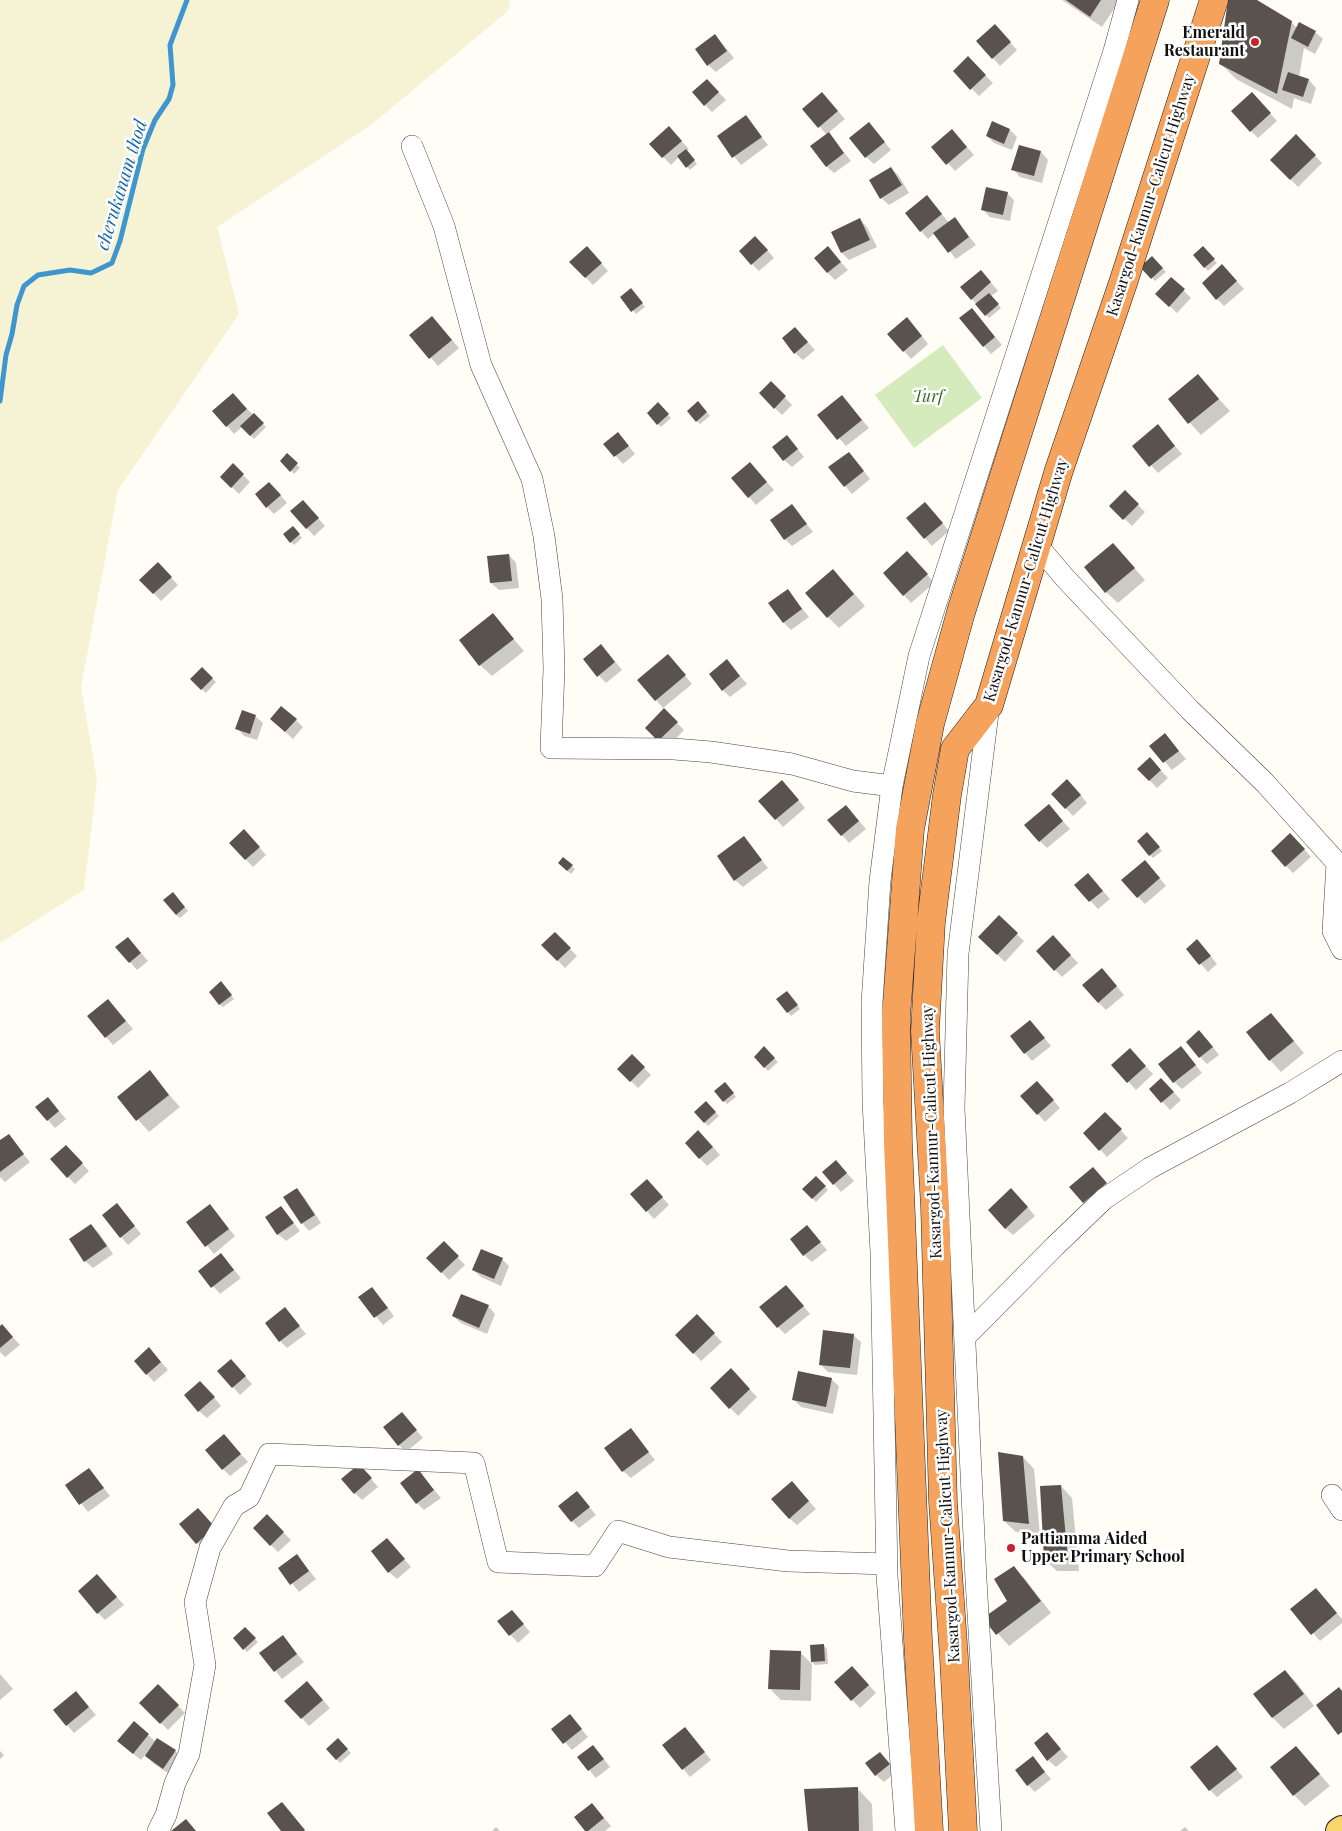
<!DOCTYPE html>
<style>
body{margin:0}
canvas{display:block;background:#fffdf5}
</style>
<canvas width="1342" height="1831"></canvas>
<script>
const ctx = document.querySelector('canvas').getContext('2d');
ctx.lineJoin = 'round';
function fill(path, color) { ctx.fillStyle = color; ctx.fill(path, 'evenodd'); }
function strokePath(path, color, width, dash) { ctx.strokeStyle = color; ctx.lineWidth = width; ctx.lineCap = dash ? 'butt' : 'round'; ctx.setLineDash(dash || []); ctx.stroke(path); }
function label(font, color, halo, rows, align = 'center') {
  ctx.font = font + ' "Playfair Display",serif'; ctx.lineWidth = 5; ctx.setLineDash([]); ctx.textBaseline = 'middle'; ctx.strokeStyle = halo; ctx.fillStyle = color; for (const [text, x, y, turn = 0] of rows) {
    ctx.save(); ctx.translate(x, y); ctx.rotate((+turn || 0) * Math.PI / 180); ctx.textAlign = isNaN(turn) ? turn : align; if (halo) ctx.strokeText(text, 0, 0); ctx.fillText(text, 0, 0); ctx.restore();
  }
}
fill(new Path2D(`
 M0,0H510L508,11L371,125L217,227L239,314L118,490L81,687L97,780L84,890L0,943Z`), '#f6f3d4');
fill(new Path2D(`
 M943,345L982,398L914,448L875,395Z`), '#d5ebbd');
fill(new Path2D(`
 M1062,0H1120L1102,27Z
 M1229,0H1254L1291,22L1297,28L1315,32L1323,39L1315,54L1304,48L1299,77L1309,80L1316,88L1311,104L1294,98L1292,109L1236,79L1220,63Z
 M1002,33L1017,50L1000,66L993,58Z
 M715,35L734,58L716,72L708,65Z
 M968,58L993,83L979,96L954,71Z
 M707,80L726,100L712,112L705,105Z
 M829,101L845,119L828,133L851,161L834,173L826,166L827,135L804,109Z
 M1259,101L1277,121L1258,138L1251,131Z
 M746,117L768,145L741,165L719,137Z
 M869,123L891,150L874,164L866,157Z
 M1010,130L1017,137L1012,150L994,143L987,136Z
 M676,135L689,149L686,151L697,164L690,170L679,157L671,165L651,144Z
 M1296,136L1322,163L1298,187L1272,160Z
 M959,138L974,155L955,171L933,147Z
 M1020,146L1041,152L1048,160L1042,183L1020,177L1013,169Z
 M891,168L899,176L909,193L889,205L881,198Z
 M1007,193L1014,200L1010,221L990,217L983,210Z
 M934,204L949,223L955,219L976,245L956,259L935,233L928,239L906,214Z
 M860,220L867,227L877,247L849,260L842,253L832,233Z
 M763,245L774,258L759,271L752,264Z
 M828,248L848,270L835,280L828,273Z
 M1206,251L1217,263L1208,271L1194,255Z
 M594,255L608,271L593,285L571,262Z
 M1152,257L1166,272L1155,281L1142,267Z
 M1230,274L1244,289L1224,306L1217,299Z
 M1171,278L1191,298L1177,313L1164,301Z
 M988,279L998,291L991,296L1001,308L989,318L972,299Z
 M635,293L645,307L636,314L622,297Z
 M979,317L1002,345L991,354L984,346Z
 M439,325L459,348L438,366L411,335Z
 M914,326L928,344L911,359L904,351Z
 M795,328L815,350L803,360L795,353Z
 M1198,376L1230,411L1201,435L1169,400Z
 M771,383L792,405L782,415L760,393Z
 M842,397L869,428L846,446L819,415Z
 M240,402L266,427L254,439L242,427L234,434L214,411Z
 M698,402L710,416L700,424L697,421Z
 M658,404L671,418L661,427L648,413Z
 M1158,426L1182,454L1158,473L1134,446Z
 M618,433L635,454L623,464L605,444Z
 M787,436L804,457L792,467L784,460Z
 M287,455L300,468L294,474L282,461Z
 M856,461L870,479L852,494L845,486Z
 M233,465L250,482L239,494L221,477Z
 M757,471L774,490L756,505L749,497Z
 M277,491L287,503L274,514L267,507Z
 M1125,492L1145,512L1132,526L1111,506Z
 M792,505L813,532L792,546L785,539Z
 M310,509L325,526L314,536L291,511Z
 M932,511L949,531L932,546L925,538Z
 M296,531L302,538L294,545L291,542Z
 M1113,544L1145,580L1118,603L1106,592Z
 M509,555L516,563L519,588L499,590L491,583Z
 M915,560L934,583L911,603L884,573Z
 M165,571L178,585L161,601L141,580Z
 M844,582L865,606L839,628L828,617Z
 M788,591L809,617L791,630L784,623Z
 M493,615L524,651L492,676L480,665Z
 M608,653L622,670L606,683L584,660Z
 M727,661L747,684L730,697L723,690Z
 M675,663L692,684L663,708L639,680Z
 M202,669L216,682L206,693L192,679Z
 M664,710L684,730L667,748L647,728Z
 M255,716L263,723L257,740L244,736L237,728Z
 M296,720L303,727L293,739L279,726Z
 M1165,735L1186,759L1172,770L1151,746Z
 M1157,766L1168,778L1157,788L1139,769Z
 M1075,788L1087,803L1073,816L1053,794Z
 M789,789L805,808L783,827L776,819Z
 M1049,806L1070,829L1047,848L1040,841Z
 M853,814L866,829L849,843L829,820Z
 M1150,837L1162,851L1153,858L1150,855Z
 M251,838L266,855L253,867L230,843Z
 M744,838L768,868L743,887L735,880Z
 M1298,842L1311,857L1293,873L1286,866Z
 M563,858L575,869L571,874L562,866Z
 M1152,869L1166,886L1145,904L1138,897Z
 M1095,882L1110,899L1098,909L1076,885Z
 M176,897L188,911L180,918L176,915Z
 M999,917L1024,941L1005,962L979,937Z
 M555,934L577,956L565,968L543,945Z
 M128,938L148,961L137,970L117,947Z
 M1060,944L1078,963L1062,977L1037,951Z
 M1204,948L1217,964L1208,972L1187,949Z
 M1109,977L1124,995L1106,1010L1098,1002Z
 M224,986L234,999L223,1007L220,1004Z
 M790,996L800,1009L791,1016L778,999Z
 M108,1000L133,1029L113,1045L88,1016Z
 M1271,1014L1304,1053L1281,1072L1270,1060Z
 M1030,1021L1051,1046L1032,1061L1011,1036Z
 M1207,1039L1219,1055L1207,1064L1200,1057Z
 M1181,1047L1202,1073L1182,1089L1174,1082Z
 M764,1048L778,1062L768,1071L755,1057Z
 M632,1056L651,1075L638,1088L619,1069Z
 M1137,1057L1153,1074L1136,1090L1113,1065Z
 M149,1072L180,1107L149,1132L118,1097Z
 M728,1087L736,1097L727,1104L724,1101Z
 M1169,1087L1181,1100L1170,1110L1151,1089Z
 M1044,1090L1060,1108L1045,1122L1022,1096Z
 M48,1098L66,1119L55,1128L48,1120Z
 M706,1102L719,1116L708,1126L696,1112Z
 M1105,1114L1128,1138L1107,1157L1085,1133Z
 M8,1136L30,1162L5,1182L0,1177V1142Z
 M706,1139L720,1155L707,1166L686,1143Z
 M73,1154L89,1171L75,1184L68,1177Z
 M843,1169L854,1181L841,1192L824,1172Z
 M816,1177L828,1190L816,1202L804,1189Z
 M654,1188L669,1205L654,1219L647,1211Z
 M296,1189L304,1197L321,1223L309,1231L302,1223L284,1197Z
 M1019,1197L1035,1216L1013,1235L1005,1228Z
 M117,1205L141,1234L128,1245L121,1237Z
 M210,1206L235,1236L214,1254L188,1223Z
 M281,1207L300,1231L286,1241L278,1234Z
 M91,1225L99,1233L113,1254L93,1268L85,1261Z
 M807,1227L827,1250L812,1262L804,1255Z
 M444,1243L465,1265L449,1280L428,1258Z
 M221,1254L241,1278L220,1294L200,1271Z
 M502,1259L509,1266L501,1286L481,1277L473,1270Z
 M372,1288L394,1316L383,1325L360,1297Z
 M793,1294L810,1314L785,1334L778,1327Z
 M488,1306L495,1314L487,1334L461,1323L453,1316Z
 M285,1309L306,1334L287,1348L280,1341Z
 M697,1316L722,1342L701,1361L677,1335Z
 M2,1325L20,1345L5,1357L0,1352V1327Z
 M853,1335L861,1342L857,1375L828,1372L820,1364Z
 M156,1356L168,1370L154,1382L135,1361Z
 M238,1368L252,1384L240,1395L233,1387Z
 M731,1370L757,1397L738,1416L711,1388Z
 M831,1379L839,1386L833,1414L801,1407L794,1400Z
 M208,1390L221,1406L207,1418L199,1411Z
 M409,1422L423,1438L406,1452L399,1445Z
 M631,1430L655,1460L631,1478L623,1471Z
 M224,1435L248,1462L230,1476L223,1469Z
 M1023,1457L1034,1469L1040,1535L1016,1532L1004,1521Z
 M89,1469L110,1496L88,1512L67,1485Z
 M418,1471L441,1498L424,1510L417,1503Z
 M366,1473L378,1487L362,1500L355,1493Z
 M1061,1486L1072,1498L1079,1571H1057L1045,1560Z
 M799,1490L816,1509L797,1525L789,1518Z
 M577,1492L596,1515L579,1528L572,1521Z
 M267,1516L291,1540L278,1552L254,1528Z
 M205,1517V1550L197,1543Z
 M394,1547L411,1567L397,1579L389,1572Z
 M297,1555L316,1579L299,1592L280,1568Z
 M1013,1567L1025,1579L1051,1613L1009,1646L985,1619L1009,1601Z
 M97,1575L124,1605L105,1620L98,1613Z
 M1323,1597L1342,1619V1623L1320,1641L1292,1609Z
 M519,1619L530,1632L518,1643L499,1622Z
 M245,1628L258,1642L247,1652L234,1638Z
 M283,1637L304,1662L282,1679L261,1653Z
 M823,1645L827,1649L828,1664L815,1665L812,1662L811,1701L781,1700L769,1688L801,1653L812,1664L811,1646Z
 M1285,1671L1297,1683L1314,1706L1284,1729L1273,1718L1255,1694Z
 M0,1674L13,1689L0,1700Z
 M860,1675L876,1693L860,1708L836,1682Z
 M158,1686L185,1713L168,1730L141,1703Z
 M314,1690L330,1708L309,1726L302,1718Z
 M83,1700L96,1715L74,1733L54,1710Z
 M570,1716L588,1737L572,1750L553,1729Z
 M1047,1734L1068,1757L1056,1767L1048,1760Z
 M148,1735L156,1742L175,1751L182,1758L171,1775L154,1764L145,1755L141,1760L126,1748Z
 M692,1737L711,1760L690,1777L664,1746Z
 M338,1740L351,1753L340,1763L328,1749Z
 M593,1746L610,1767L596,1778L579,1758Z
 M1217,1746L1243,1777L1217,1797L1210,1790Z
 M1296,1747L1330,1786L1305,1806L1294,1795Z
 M0,1751L4,1755L0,1759Z
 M880,1753L896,1772L884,1782L876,1775Z
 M1033,1758L1051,1779L1035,1792L1028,1785Z
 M857,1788L872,1804L873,1831H810Z
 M599,1812L611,1826L605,1831H586Z
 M496,1827L500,1831H492Z
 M1185,1827L1189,1831H1180Z`), '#0003');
strokePath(new Path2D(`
 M0,401L6,355L12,334L17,305L24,286L38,275L70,270L91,273L112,263L120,241L143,149L155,120L169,99L173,85L170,45L187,0`), '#3f96cf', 5);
fill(new Path2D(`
 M1066,0H1101L1090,17Z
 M1228,0H1257L1292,21L1277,94L1219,64Z
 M1299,22L1316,31L1308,47L1291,38Z
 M995,24L1011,42L992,59L976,41Z
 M715,34L727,51L707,66L695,49Z
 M968,56L986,75L970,90L953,71Z
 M1288,72L1309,79L1303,97L1282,90Z
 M707,79L719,92L704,106L692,92Z
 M822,92L838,111L818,128L802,109Z
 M1252,92L1271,113L1250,132L1231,111Z
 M746,115L762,137L732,158L717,136Z
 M992,121L1010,129L1004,144L986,136Z
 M869,122L885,142L865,158L849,138Z
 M669,126L682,141L662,158L649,144Z
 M952,129L967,147L946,165L931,147Z
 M829,132L844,153L826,167L810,146Z
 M1296,134L1316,155L1290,180L1270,160Z
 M1019,145L1041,151L1034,176L1011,170Z
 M686,149L695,160L686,168L677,156Z
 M891,167L902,185L880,199L869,180Z
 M986,187L1008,192L1003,215L981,210Z
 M927,195L942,214L920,232L905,213Z
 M955,217L969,237L948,253L933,233Z
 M860,218L870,240L841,253L831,232Z
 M755,236L768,250L751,265L739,251Z
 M587,246L602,263L585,278L569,262Z
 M828,246L841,262L827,273L814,258Z
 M1203,246L1215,259L1204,268L1193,255Z
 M1152,256L1163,268L1151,279L1140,267Z
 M1222,264L1237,281L1216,300L1202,283Z
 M981,270L991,282L971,300L960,287Z
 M1171,277L1185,289L1169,307L1155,294Z
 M631,288L643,303L631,312L620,297Z
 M989,293L999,304L985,316L975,304Z
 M972,308L995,337L983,347L959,318Z
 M432,316L452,340L429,359L409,335Z
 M907,317L922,336L903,352L887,334Z
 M795,327L808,342L794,354L782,338Z
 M1198,374L1219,399L1188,424L1168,399Z
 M771,381L786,396L774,409L759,393Z
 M233,393L247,409L226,427L212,411Z
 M842,395L862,420L837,440L817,415Z
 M698,401L707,412L696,422L687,411Z
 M658,402L669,414L657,425L647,413Z
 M254,413L264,423L250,436L240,426Z
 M1158,424L1175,446L1149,467L1132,446Z
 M618,432L629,446L614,457L603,444Z
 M787,435L798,449L783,461L772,447Z
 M849,452L864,471L844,487L828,467Z
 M287,453L298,463L290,472L280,461Z
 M750,462L767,482L748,498L731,478Z
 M233,463L244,474L231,488L220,477Z
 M269,482L281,495L266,508L255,494Z
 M1125,490L1139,504L1123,520L1109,506Z
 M303,500L319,518L306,529L290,511Z
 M925,502L943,523L924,539L906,518Z
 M792,504L807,524L784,540L770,520Z
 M293,526L300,534L290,543L283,534Z
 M1113,543L1135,568L1105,593L1084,567Z
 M907,551L928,574L903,596L883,573Z
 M509,554L512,581L490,583L487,556Z
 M158,562L172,577L153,594L139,580Z
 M833,569L854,594L827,618L805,593Z
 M788,589L802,609L783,623L768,603Z
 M493,613L514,639L479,666L459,640Z
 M601,644L615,662L597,677L583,659Z
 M668,654L686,675L655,701L637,680Z
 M727,659L740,676L722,691L709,674Z
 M202,667L213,678L201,690L190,679Z
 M281,706L297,719L285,732L270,719Z
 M664,708L678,722L658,741L645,728Z
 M242,710L256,715L250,734L235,729Z
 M1165,733L1179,751L1163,763L1149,746Z
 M1150,757L1161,770L1149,781L1137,769Z
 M1067,779L1081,795L1065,809L1051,794Z
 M782,780L799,800L775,820L758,801Z
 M1049,804L1063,821L1039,842L1024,825Z
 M846,805L859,821L841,836L827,820Z
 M244,829L260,847L245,860L229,843Z
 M1147,832L1160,847L1149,856L1137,841Z
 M1290,833L1305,849L1285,867L1271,851Z
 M744,836L762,860L734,881L717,856Z
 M563,857L573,865L567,871L558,863Z
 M1145,860L1160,878L1137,898L1121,880Z
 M1088,873L1103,891L1089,902L1074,885Z
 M173,892L185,907L176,915L163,900Z
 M999,915L1018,933L997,955L978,937Z
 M555,932L571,948L557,961L541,945Z
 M1053,935L1071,955L1054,971L1036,951Z
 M128,937L141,953L129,963L115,947Z
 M1197,939L1211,956L1199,965L1186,949Z
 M1102,968L1117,986L1098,1003L1082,985Z
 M221,981L232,995L219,1005L209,992Z
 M787,991L798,1005L787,1013L776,999Z
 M108,999L126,1021L105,1038L87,1016Z
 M1271,1013L1294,1041L1269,1061L1246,1032Z
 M1030,1020L1045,1038L1024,1054L1010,1036Z
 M1199,1030L1213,1047L1199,1058L1186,1042Z
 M764,1046L775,1058L764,1068L754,1057Z
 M1181,1046L1196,1065L1173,1083L1158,1064Z
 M1130,1048L1146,1066L1127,1083L1111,1065Z
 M632,1054L645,1067L630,1082L617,1069Z
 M150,1070L169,1095L136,1121L117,1097Z
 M1161,1078L1174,1092L1161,1103L1149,1089Z
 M1037,1081L1054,1100L1037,1115L1020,1096Z
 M725,1082L734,1093L723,1102L714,1091Z
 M48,1097L59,1111L47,1121L35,1107Z
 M706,1101L716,1112L704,1123L694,1112Z
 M1105,1112L1122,1129L1099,1151L1083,1133Z
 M698,1130L713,1147L699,1159L685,1143Z
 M9,1134L24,1154L0,1172V1140Z
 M66,1145L83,1163L67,1178L50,1159Z
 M836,1160L847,1173L833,1185L822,1172Z
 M1093,1167L1107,1183L1083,1203L1069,1187Z
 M816,1176L826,1186L812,1199L802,1189Z
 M647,1179L663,1197L646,1212L630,1194Z
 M297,1188L315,1215L301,1224L283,1197Z
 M1011,1188L1028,1207L1005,1229L988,1210Z
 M117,1203L135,1226L120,1238L102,1215Z
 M210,1204L229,1229L205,1247L186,1222Z
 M281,1206L294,1223L277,1235L265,1217Z
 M91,1224L107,1246L84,1262L69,1239Z
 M807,1225L821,1242L803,1256L790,1239Z
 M444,1241L459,1256L441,1273L426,1258Z
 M481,1249L503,1258L494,1279L472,1270Z
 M221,1253L234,1270L211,1288L198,1271Z
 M786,1285L804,1306L777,1328L759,1307Z
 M372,1287L388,1308L374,1318L358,1297Z
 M461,1294L489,1305L479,1328L452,1316Z
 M285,1307L300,1326L279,1342L265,1323Z
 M697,1314L715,1333L693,1354L675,1335Z
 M2,1324L13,1337L0,1348V1326Z
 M823,1330L854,1334L850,1368L819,1365Z
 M149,1347L161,1362L146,1375L134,1361Z
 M231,1359L246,1376L232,1388L217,1371Z
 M731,1368L750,1389L729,1409L710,1388Z
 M798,1371L832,1378L826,1407L792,1400Z
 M200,1381L215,1397L198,1412L184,1395Z
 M402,1412L417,1430L398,1446L383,1427Z
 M631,1428L649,1452L622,1472L604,1448Z
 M224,1434L241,1454L222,1470L205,1450Z
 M998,1452L1023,1456L1029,1524L1003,1521Z
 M359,1464L372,1478L354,1494L341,1479Z
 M89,1468L104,1488L79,1505L65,1485Z
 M418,1469L434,1490L416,1504L400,1483Z
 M792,1481L809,1501L789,1519L771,1499Z
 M1061,1485L1068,1560H1044L1040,1486Z
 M577,1491L590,1507L571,1522L558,1506Z
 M198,1508L215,1527L196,1544L179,1524Z
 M267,1514L284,1532L270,1546L253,1528Z
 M387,1538L405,1559L388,1573L371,1551Z
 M297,1554L309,1571L290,1585L278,1568Z
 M1014,1566L1041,1601L996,1635L983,1618L1007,1601L994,1579Z
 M97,1574L117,1597L97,1614L78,1591Z
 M1316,1588L1337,1613L1311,1635L1290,1609Z
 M512,1610L524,1624L509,1636L497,1621Z
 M245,1627L256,1638L243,1650L233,1638Z
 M283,1635L297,1654L274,1672L259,1653Z
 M824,1644L825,1661L811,1662L810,1645Z
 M770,1650L801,1651L800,1690L768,1689Z
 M852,1666L869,1685L851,1701L834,1682Z
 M1285,1670L1304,1694L1272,1718L1253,1694Z
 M307,1681L323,1700L301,1719L284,1701Z
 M158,1684L179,1705L160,1724L139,1703Z
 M1339,1687L1342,1691V1732L1338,1735L1316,1705Z
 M76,1691L89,1707L66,1726L53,1710Z
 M570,1714L582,1729L563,1744L551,1729Z
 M134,1721L149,1734L133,1754L117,1741Z
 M685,1727L705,1752L682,1770L662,1745Z
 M1047,1732L1061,1749L1047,1761L1034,1743Z
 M157,1738L176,1750L163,1769L145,1756Z
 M338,1738L348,1749L336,1760L326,1749Z
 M593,1745L604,1759L588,1771L577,1757Z
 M1217,1745L1237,1769L1209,1791L1190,1767Z
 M1296,1746L1320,1774L1293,1796L1270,1767Z
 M880,1752L890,1764L875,1776L865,1763Z
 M1033,1756L1045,1772L1027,1786L1015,1770Z
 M858,1787L859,1831H808L804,1789Z
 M282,1802L305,1830L304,1831H281L267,1813Z
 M592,1803L604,1818L588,1831H585L574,1817Z
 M186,1819L196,1831H171Z`), '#5a524d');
const minor = new Path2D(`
 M412,146L444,226L481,365L532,479L544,536L552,599L554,669L551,748L674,749L711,752L792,764L853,781L892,786
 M1037,545L1065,578L1190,710L1265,783L1337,863L1333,931L1342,949
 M989,705L958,954L954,1108L976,1580L991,1831
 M965,1337L1055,1246L1104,1199L1150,1168L1290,1093L1342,1061
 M1332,1495L1342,1510
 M158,1831L166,1815L175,1783L189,1754L205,1665L195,1602L210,1548L234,1506L249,1497L269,1454L474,1463L498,1562L595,1566L618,1531L669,1547L788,1561L887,1564
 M906,1831L887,1576L881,1252L873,1102L872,1003L880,881L892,786L919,656L1114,51L1128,0`);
const major = new Path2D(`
 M1339,1831L1342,1829`);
const highway = new Path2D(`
 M929,1831L918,1640L898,1142L896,1017L910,829L930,724L961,612L1155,0
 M963,1831L954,1658L943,1502L935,1207L925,1031L931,922L947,795L955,749L989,705L1059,470L1123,283L1214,0`);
strokePath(minor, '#444', 22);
strokePath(major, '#222', 28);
strokePath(highway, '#222', 29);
strokePath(minor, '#fff', 21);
strokePath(major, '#f9d66b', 26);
strokePath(highway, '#f5a25d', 28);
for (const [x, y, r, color] of [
 [1255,42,5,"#c4262e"],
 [1011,1548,5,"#c4262e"]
]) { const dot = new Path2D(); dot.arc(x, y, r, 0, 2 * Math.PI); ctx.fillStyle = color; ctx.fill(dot); strokePath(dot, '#fff', 2); }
label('bold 16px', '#111', '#fff', [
 ["Emerald",1245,33],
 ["Restaurant",1245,51],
 ["Pattiamma Aided",1021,1539,"left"],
 ["Upper Primary School",1021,1557,"left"]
], 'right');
label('16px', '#111', '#fff', [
 ["Kasargod-Kannur-Calicut Highway",1151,195,-72],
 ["Kasargod-Kannur-Calicut Highway",1026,580,-73],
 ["Kasargod-Kannur-Calicut Highway",932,1132,-92],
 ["Kasargod-Kannur-Calicut Highway",948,1536,-93]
]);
label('italic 16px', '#2f6b1f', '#fff', [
 ["Turf",928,397]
]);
label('italic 18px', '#1768a6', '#fff', [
 ["cherukanam thod",122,185,-73]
]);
</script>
